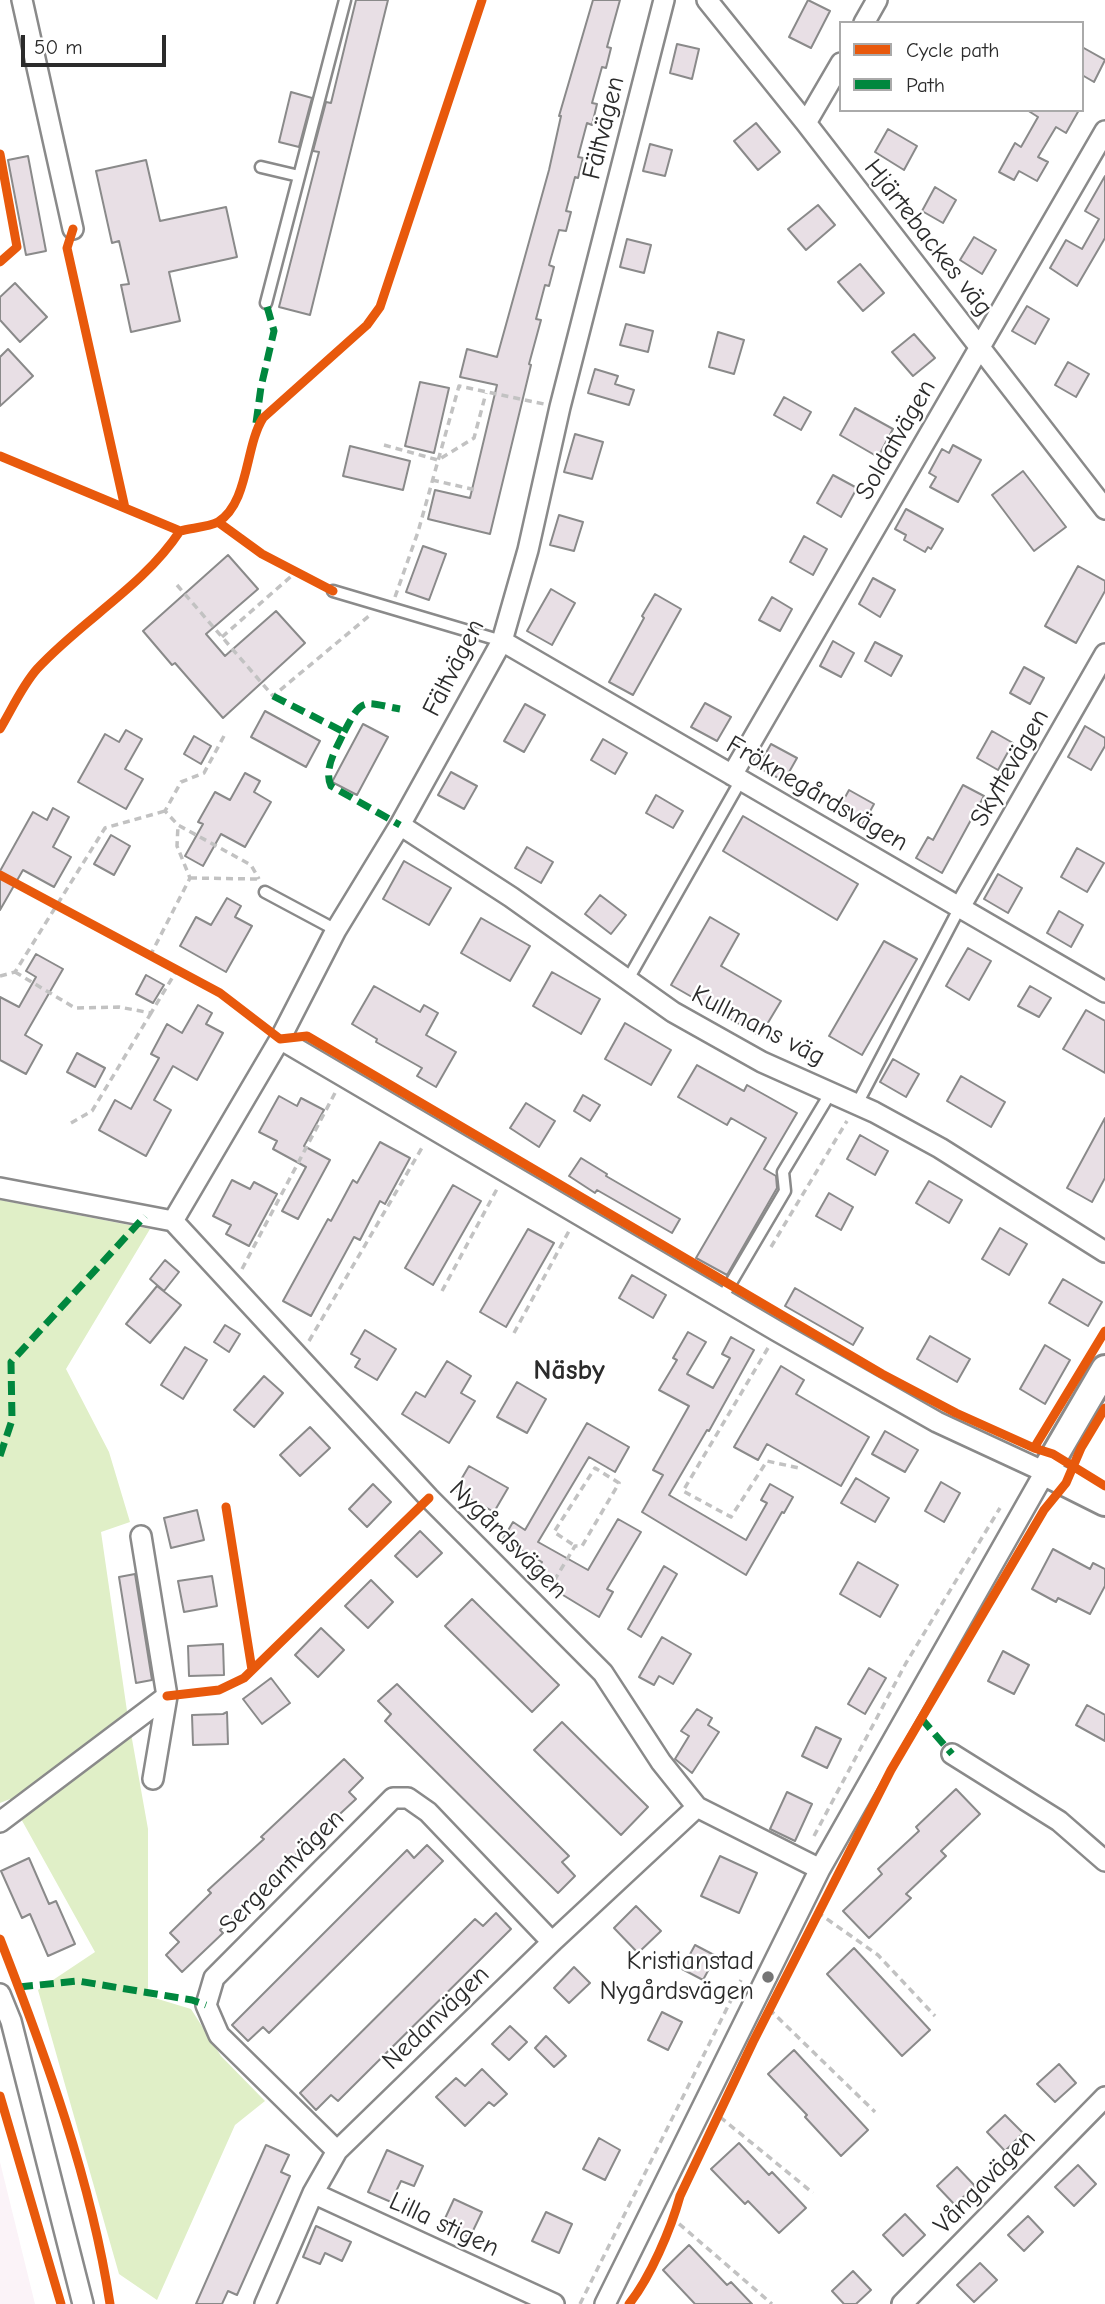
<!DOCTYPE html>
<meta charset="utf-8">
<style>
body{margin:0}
#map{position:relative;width:1105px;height:2304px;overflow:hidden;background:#fff;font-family:"Comic Neue",sans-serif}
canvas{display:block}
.legend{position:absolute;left:839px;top:21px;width:245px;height:91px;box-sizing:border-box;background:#fff;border:2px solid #aaa;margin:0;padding:9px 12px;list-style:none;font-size:21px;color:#2b2b2b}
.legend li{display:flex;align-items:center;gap:14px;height:35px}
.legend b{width:35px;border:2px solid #aaa}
.scale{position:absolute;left:21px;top:35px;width:145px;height:32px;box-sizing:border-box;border:4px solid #2b2b2b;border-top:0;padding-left:9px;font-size:21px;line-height:24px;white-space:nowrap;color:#2b2b2b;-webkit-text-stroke:5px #fff;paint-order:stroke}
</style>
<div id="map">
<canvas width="1105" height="2304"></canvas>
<ul class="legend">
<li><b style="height:9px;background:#e8590c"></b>Cycle path</li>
<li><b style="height:9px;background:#00873e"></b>Path</li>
</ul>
<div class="scale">50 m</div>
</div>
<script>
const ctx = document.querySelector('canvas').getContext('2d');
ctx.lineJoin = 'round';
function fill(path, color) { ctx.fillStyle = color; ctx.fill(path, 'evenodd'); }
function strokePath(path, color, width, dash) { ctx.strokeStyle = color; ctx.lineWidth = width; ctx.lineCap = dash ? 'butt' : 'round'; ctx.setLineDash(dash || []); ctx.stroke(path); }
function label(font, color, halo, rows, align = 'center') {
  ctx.font = font + ' "Comic Neue",sans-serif'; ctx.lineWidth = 5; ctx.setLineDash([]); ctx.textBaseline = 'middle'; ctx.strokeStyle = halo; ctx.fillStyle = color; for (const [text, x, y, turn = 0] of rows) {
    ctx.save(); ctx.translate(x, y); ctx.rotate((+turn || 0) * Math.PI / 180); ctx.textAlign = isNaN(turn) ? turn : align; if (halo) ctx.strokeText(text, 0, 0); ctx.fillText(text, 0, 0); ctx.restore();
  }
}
fill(new Path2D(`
 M0,2162L35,2304H0Z`), '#fbf3f8');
fill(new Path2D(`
 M0,1200L150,1229L66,1369L109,1452L130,1522L101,1532L127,1711L148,1829V1996L191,2009L221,2056L265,2101L235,2125L157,2300L119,2274L38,1990L95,1952L10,1799L0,1803Z`), '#e0efc7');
const building = new Path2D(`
 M356,0H388L310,315L279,307L319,152L313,151L326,102L331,103Z
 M593,0H620L607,47L611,48L606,68L602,67L592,103L597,104L592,125L587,123L578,157L583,158L578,178L575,177L566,211L571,212L566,231L559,230L549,265L554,267L549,286L545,285L536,319L541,320L529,364L531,365L490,534L428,519L435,490L470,498L497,385L460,377L467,349L497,357L549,170L561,116H559Z
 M808,0L830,11L811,48L789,37Z
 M677,44L699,49L692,79L670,73Z
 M1082,47L1105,60L1094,82L1082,75Z
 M291,92L312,98L299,147L279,142Z
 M1027,110H1079L1066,133L1056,127L1038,157L1048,162L1037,181L1019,171L1014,180L999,172L1015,143L1021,147L1038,117Z
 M756,123L780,152L758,170L734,141Z
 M888,129L917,146L904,170L875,152Z
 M650,144L672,150L665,176L643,171Z
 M28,156L46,251L26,255L8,160Z
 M146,160L160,221L226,207L237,257L169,272L180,321L131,332L121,285L129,284L119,241L112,243L96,171Z
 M1105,176V238L1077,286L1050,268L1066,240L1082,249L1099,219L1085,211Z
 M935,187L956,200L943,223L922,211Z
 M818,205L835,225L806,250L788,229Z
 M974,237L996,250L982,274L960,260Z
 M627,239L651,245L644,273L620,267Z
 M860,264L884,293L863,311L838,282Z
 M15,283L47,317L20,342L0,320V297Z
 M1027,306L1049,319L1035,344L1012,331Z
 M626,324L653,331L648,352L620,345Z
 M718,332L744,340L734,374L709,367Z
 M914,334L935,358L913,376L892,352Z
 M8,349L33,376L0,406V357Z
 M1068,362L1089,374L1076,397L1055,385Z
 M595,369L618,376L615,384L634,390L629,405L588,393Z
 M420,382L449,388L434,453L405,446Z
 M784,397L811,412L801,430L774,415Z
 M855,408L893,429L878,457L840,435Z
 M575,434L603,442L592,479L564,472Z
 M953,445L981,460L958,502L930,487L936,477L929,473L942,449L949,453Z
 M350,446L410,461L403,490L343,476Z
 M1023,471L1066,527L1034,551L992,495Z
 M833,475L857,488L841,517L817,503Z
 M906,509L943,529L931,549L928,547L925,552L904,540L906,535L895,529Z
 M559,515L583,522L574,551L550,545Z
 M804,536L827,549L813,575L790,562Z
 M423,546L446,554L429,600L406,592Z
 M228,555L258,589L206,634L225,656L276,611L305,643L223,718L175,663L172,665L143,631Z
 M1078,566L1105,581V591L1076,643L1045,626Z
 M873,578L895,590L880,617L859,604Z
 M551,589L575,603L552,645L527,631Z
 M655,594L681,609L633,695L609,682L644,618L642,616Z
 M772,597L792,609L780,631L759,620Z
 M833,641L854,653L841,677L820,666Z
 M875,642L902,656L891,676L865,661Z
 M1024,667L1044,678L1030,704L1010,693Z
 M705,703L731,717L717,741L691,727Z
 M525,704L545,715L524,752L504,741Z
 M265,711L320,741L306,767L251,737Z
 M363,724L388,737L357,795L332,782Z
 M1085,726L1105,738V746L1091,770L1068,757Z
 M126,730L142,739L125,769L143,779L126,809L78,782L105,734L119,742Z
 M992,731L1013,743L998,770L977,758Z
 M194,736L211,746L201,764L184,754Z
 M603,739L627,753L615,774L591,760Z
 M771,744L797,758L784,781L758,767Z
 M451,772L477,786L464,809L438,795Z
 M245,773L260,781L254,792L271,802L245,847L221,834L203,866L185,856L203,824L198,822L215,792L230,800Z
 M963,785L984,796L942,873L916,858L928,837L933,840Z
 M849,790L874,804L862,826L837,812Z
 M656,795L683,811L673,828L646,813Z
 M53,808L69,817L53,847L71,857L54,887L23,870L0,910V871L33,812L47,820Z
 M743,816L858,884L837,920L723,851Z
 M111,835L130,846L114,875L94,864Z
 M527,847L553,862L541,883L515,868Z
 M1077,848L1104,863L1087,892L1061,877Z
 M404,861L451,888L429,925L383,899Z
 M998,874L1022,888L1008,913L984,899Z
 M600,895L626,915L611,934L585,914Z
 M227,898L241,906L235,917L252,926L226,972L180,946L196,917L211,925Z
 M1059,911L1083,925L1071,947L1047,933Z
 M710,917L739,934L721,966L781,1001L760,1036L671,985Z
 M481,918L530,946L510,981L461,953Z
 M884,941L917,959L862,1055L829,1036Z
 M968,948L991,961L969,1000L946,986Z
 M36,954L63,969L25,1035L42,1045L26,1074L0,1060V997L19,1007L36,977L26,971Z
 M552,972L600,999L581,1034L533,1006Z
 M146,975L164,985L153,1003L136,994Z
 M374,986L420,1012L424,1005L438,1013L426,1035L456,1052L436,1087L417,1076L422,1068L376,1042L377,1039L352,1024Z
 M1030,986L1051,998L1039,1017L1018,1006Z
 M198,1005L212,1013L206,1024L223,1033L197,1080L173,1066L154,1100L171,1110L146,1156L99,1130L115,1100L131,1109L159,1058L151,1054L167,1024L182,1033Z
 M1086,1010L1105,1021V1073L1063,1049Z
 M625,1023L671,1050L651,1085L605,1059Z
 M77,1053L105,1068L95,1087L67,1072Z
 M893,1059L919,1074L906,1097L880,1082Z
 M697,1065L744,1091L747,1085L797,1113L764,1169L776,1176L777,1188L727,1275L696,1258L766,1138L731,1118L727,1125L678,1097Z
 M961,1076L1005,1102L991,1127L947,1101Z
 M583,1095L600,1105L590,1121L574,1111Z
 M279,1096L297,1106L301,1098L324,1110L304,1146L330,1160L298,1219L282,1211L306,1167L273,1149L277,1141L259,1132Z
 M526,1103L555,1121L539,1147L510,1128Z
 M1105,1118V1178L1092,1202L1067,1188Z
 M860,1135L888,1151L875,1175L847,1159Z
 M380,1142L410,1158L385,1204L380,1201L360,1240L354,1237L311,1316L283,1301L328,1219L331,1221L353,1180L357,1183Z
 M581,1158L607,1174L606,1176L680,1219L672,1233L597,1190L595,1193L569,1176Z
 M232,1180L250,1189L254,1182L277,1194L249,1246L226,1234L231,1225L213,1216Z
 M929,1181L962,1200L949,1223L916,1203Z
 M453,1185L481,1201L433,1285L405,1268Z
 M829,1193L853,1207L841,1230L816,1216Z
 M1000,1228L1027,1244L1009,1275L982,1259Z
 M528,1229L554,1243L506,1327L480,1312Z
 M165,1260L179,1272L164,1291L150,1279Z
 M632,1275L666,1295L653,1318L619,1298Z
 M1063,1279L1102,1302L1088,1326L1049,1303Z
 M157,1286L181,1305L150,1343L126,1324Z
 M795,1288L863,1328L853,1345L785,1306Z
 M225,1325L240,1334L229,1352L214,1342Z
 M365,1330L396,1349L377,1380L355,1367L360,1359L351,1354Z
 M688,1332L706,1342L687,1374L713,1388L730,1358L722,1354L731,1337L754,1350L709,1431L707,1430L669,1495L746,1540L767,1503L761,1500L770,1484L793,1497L784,1513L782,1512L746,1575L642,1512L663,1475L653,1470L689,1406L659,1390L677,1360L673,1358Z
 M930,1336L970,1359L957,1382L917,1359Z
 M1045,1345L1070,1360L1045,1404L1020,1389Z
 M185,1347L207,1360L183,1399L161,1385Z
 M447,1361L471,1376L461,1393L475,1401L449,1443L402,1414L416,1392L425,1397Z
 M781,1366L804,1380L796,1394L869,1437L841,1486L767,1444L758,1460L734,1447Z
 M264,1376L283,1393L254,1427L234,1410Z
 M517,1382L546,1399L527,1433L497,1417Z
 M587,1423L629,1447L615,1472L589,1457L538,1542L588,1570L618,1519L641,1532L607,1589L613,1592L599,1617L558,1592L561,1585L537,1571L542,1562L503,1539L513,1522L525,1530Z
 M310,1427L330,1448L300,1476L280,1455Z
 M885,1431L918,1450L905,1472L872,1454Z
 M469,1466L508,1488L494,1512L455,1490Z
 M856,1478L889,1498L875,1522L841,1503Z
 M941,1482L960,1493L944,1522L925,1511Z
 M373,1484L391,1502L367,1527L349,1509Z
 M197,1510L204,1540L171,1548L164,1518Z
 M420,1531L442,1553L417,1577L395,1556Z
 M1053,1549L1090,1569L1093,1563L1105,1569V1586L1090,1614L1058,1598L1056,1602L1032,1589Z
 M858,1562L898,1585L880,1617L840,1594Z
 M664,1566L677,1574L641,1637L628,1629Z
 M135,1574L152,1680L136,1683L119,1577Z
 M212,1576L217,1606L184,1612L178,1581Z
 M371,1580L393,1602L368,1628L345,1606Z
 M472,1599L559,1685L532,1712L445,1626Z
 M321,1628L344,1650L318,1677L295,1655Z
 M662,1637L691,1654L673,1684L659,1676L654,1685L639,1677Z
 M223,1644L224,1675L189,1676L188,1646Z
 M1003,1651L1029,1665L1014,1694L988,1681Z
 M869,1668L886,1678L865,1714L848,1704Z
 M271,1678L290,1703L262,1724L243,1699Z
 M397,1684L569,1856L562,1862L575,1876L558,1893L385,1721L391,1714L378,1701Z
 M1087,1705L1105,1715V1741L1076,1725Z
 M697,1709L712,1718L708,1725L719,1732L692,1773L675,1759L689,1736L681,1731Z
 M227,1712L228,1744L193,1745L192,1715L223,1714Z
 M562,1722L648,1807L621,1835L534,1750Z
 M816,1727L841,1739L827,1768L802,1756Z
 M344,1759L363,1778L349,1792L356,1799L273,1876L276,1879L263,1892L261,1890L220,1930L223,1933L182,1972L166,1955L179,1942L170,1933L211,1893L208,1890L264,1839L261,1837Z
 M956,1789L980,1814L941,1851L946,1856L906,1894L911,1898L869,1938L843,1911L882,1874L878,1869L919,1831L916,1827Z
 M787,1792L812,1804L795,1841L770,1829Z
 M427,1845L443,1861L269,2033L263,2027L248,2041L232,2025L407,1850L414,1858Z
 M720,1856L757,1873L739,1913L701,1896Z
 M29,1858L49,1904L56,1901L75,1944L48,1956L30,1914L22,1918L1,1871Z
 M636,1906L661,1931L638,1953L614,1928Z
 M496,1913L511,1929L338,2101L331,2095L316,2110L300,2093L475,1919L483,1926Z
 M695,1945L716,1956L703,1980L682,1969Z
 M854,1948L930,2030L902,2056L827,1974Z
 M574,1967L590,1983L569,2003L554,1988Z
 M662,2012L682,2022L668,2050L648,2040Z
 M510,2026L527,2042L509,2060L492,2044Z
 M546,2036L566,2056L554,2067L535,2048Z
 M794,2050L868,2130L841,2156L805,2117L807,2115L768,2074Z
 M1059,2064L1076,2083L1055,2102L1037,2084Z
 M482,2069L507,2094L494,2106L489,2102L465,2126L436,2097L456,2078L465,2086Z
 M1005,2115L1023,2133L1005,2151L987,2132Z
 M599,2138L620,2150L605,2180L583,2169Z
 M739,2143L769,2175L772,2172L806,2208L779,2233L748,2201L745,2204L711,2169Z
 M266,2145L289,2155L281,2172L290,2176L282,2194L237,2295L228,2291L222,2304H196Z
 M387,2150L423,2166L414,2186L401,2181L391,2202L368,2192Z
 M1078,2165L1096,2184L1074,2206L1055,2187Z
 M957,2167L975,2186L955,2205L937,2186Z
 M454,2199L482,2212L470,2237L442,2225Z
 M546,2212L572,2224L559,2253L532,2241Z
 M905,2214L925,2235L903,2256L883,2235Z
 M1028,2216L1043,2232L1024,2251L1008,2235Z
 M316,2226L351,2242L342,2261L325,2253L320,2264L303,2257Z
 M689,2245L727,2285L731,2282L752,2304H695L663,2270Z
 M980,2263L997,2280L974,2302L957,2285Z
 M853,2271L871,2290L856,2304H844L832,2291Z`);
fill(building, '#e8dfe5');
strokePath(building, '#8a8a8a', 2);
const lane = new Path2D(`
 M261,167L299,176
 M266,303L345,0
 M333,591L502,641
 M265,892L336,930
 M627,981L741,780
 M857,1104L960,907
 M722,1298L785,1191L783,1172L831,1092`);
const street = new Path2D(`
 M22,0L73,229
 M707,0L806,123L1105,509
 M864,23L877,0
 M806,123L841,63
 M502,641L1105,992
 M732,775L1105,131
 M400,825L511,897L673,1012L762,1062L874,1112L940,1148L1105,1252
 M960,907L1105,654
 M280,1039L777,1331L937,1422L1045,1472L820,1869L605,2304
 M0,1188L173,1221
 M173,1221L280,1039L336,930L400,825L502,641L528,550L560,407L664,0
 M173,1221L429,1498L603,1673L661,1762L697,1807L820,1869
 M141,1536L167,1696L153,1779
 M952,1754L1059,1821L1105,1861
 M0,1822L167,1696
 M0,1994L11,2021L83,2304
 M337,2151L219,2035L206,2005L214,1978L393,1798H408L428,1812L552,1942
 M313,2193L554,2304
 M265,2304L313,2193L337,2151L552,1942L697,1807
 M902,2304L1105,2097`);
const secondary = new Path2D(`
 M1105,1369L1045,1472L1105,1502`);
strokePath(lane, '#8a8a8a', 15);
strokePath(street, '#8a8a8a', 24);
strokePath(secondary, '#8a8a8a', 32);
strokePath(new Path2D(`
 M384,445L438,460L474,438L486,393
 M432,480L476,490
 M177,585L273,696L369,616
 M395,597L418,532L459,386L544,404
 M222,637L296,572
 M224,736L204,773L181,782L165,811L178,825L251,865L259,879
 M190,878L258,879
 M150,956L190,878L177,846L178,825
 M15,972L75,1008L119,1007L151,1013L177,970
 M0,976L15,972L105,828L165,811
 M71,1123L92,1111L151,1013
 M771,1247L847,1121
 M242,1269L335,1093
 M442,1291L497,1189
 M514,1333L569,1231
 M309,1341L423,1146
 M768,1348L683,1491L731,1517L767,1461L799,1468
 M548,1591L575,1546H582L619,1483L595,1468L554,1532L575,1546
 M814,1836L906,1663L1000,1508
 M817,1912L878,1955L935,2016
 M769,2009L875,2112
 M720,2117L813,2193
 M670,2216L772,2304
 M580,2304L741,1980`), '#c2c2c2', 3.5, [7, 5]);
strokePath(lane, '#fff', 10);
strokePath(street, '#fff', 19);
strokePath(secondary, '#fff', 26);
strokePath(new Path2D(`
 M256,423L261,387L274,331L266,303
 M273,696L344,732C337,748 323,768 331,786L400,825
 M344,732C363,696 362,702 400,709
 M0,1456L12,1420L11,1362L145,1216
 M921,1718L952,1754
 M19,1987L78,1981L192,2000L206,2005`), '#00873e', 7, [14, 7]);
strokePath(new Path2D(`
 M0,154L17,247L0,262
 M73,229L67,248L125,508
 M0,456L180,531
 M218,522L262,554L333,591
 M0,729C12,709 22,686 37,669C82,620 143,587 180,531C191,528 208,527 218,522C249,503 245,446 263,418L367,325L380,307L482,0
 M0,875L220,993L280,1039L307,1036L882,1374L956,1413L1034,1448L1053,1454L1105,1486
 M1034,1448L1105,1331
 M226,1507L252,1670
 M167,1696L219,1690L244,1678L429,1498
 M0,1939C46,2057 91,2179 110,2304
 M0,2096L61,2304
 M629,2304C650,2278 671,2229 680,2196L753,2042L891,1770L1044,1510L1066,1483L1081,1448L1105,1408`), '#e8590c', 9);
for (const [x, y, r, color] of [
 [768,1977,7,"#757575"]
]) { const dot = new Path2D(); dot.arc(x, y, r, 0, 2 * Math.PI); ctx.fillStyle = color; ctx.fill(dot); strokePath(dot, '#fff', 2.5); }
label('26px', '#2b2b2b', '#fff', [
 ["Fältvägen",604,128,-76],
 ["Hjärtebackes väg",928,238,52],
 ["Soldatvägen",896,440,-60],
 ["Fältvägen",454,668,-63],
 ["Skyttevägen",1010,768,-60],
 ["Fröknegårdsvägen",817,794,30],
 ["Kullmans väg",758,1026,27],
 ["Nygårdsvägen",508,1540,45],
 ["Sergeantvägen",282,1872,-45],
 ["Nedanvägen",436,2018,-44],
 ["Vångavägen",985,2182,-46],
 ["Lilla stigen",444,2225,25]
]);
label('26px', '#2b2b2b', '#fff', [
 ["Kristianstad",754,1962],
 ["Nygårdsvägen",754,1992]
], 'right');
label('bold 28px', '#2b2b2b', '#fff', [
 ["Näsby",569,1371]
]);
</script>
